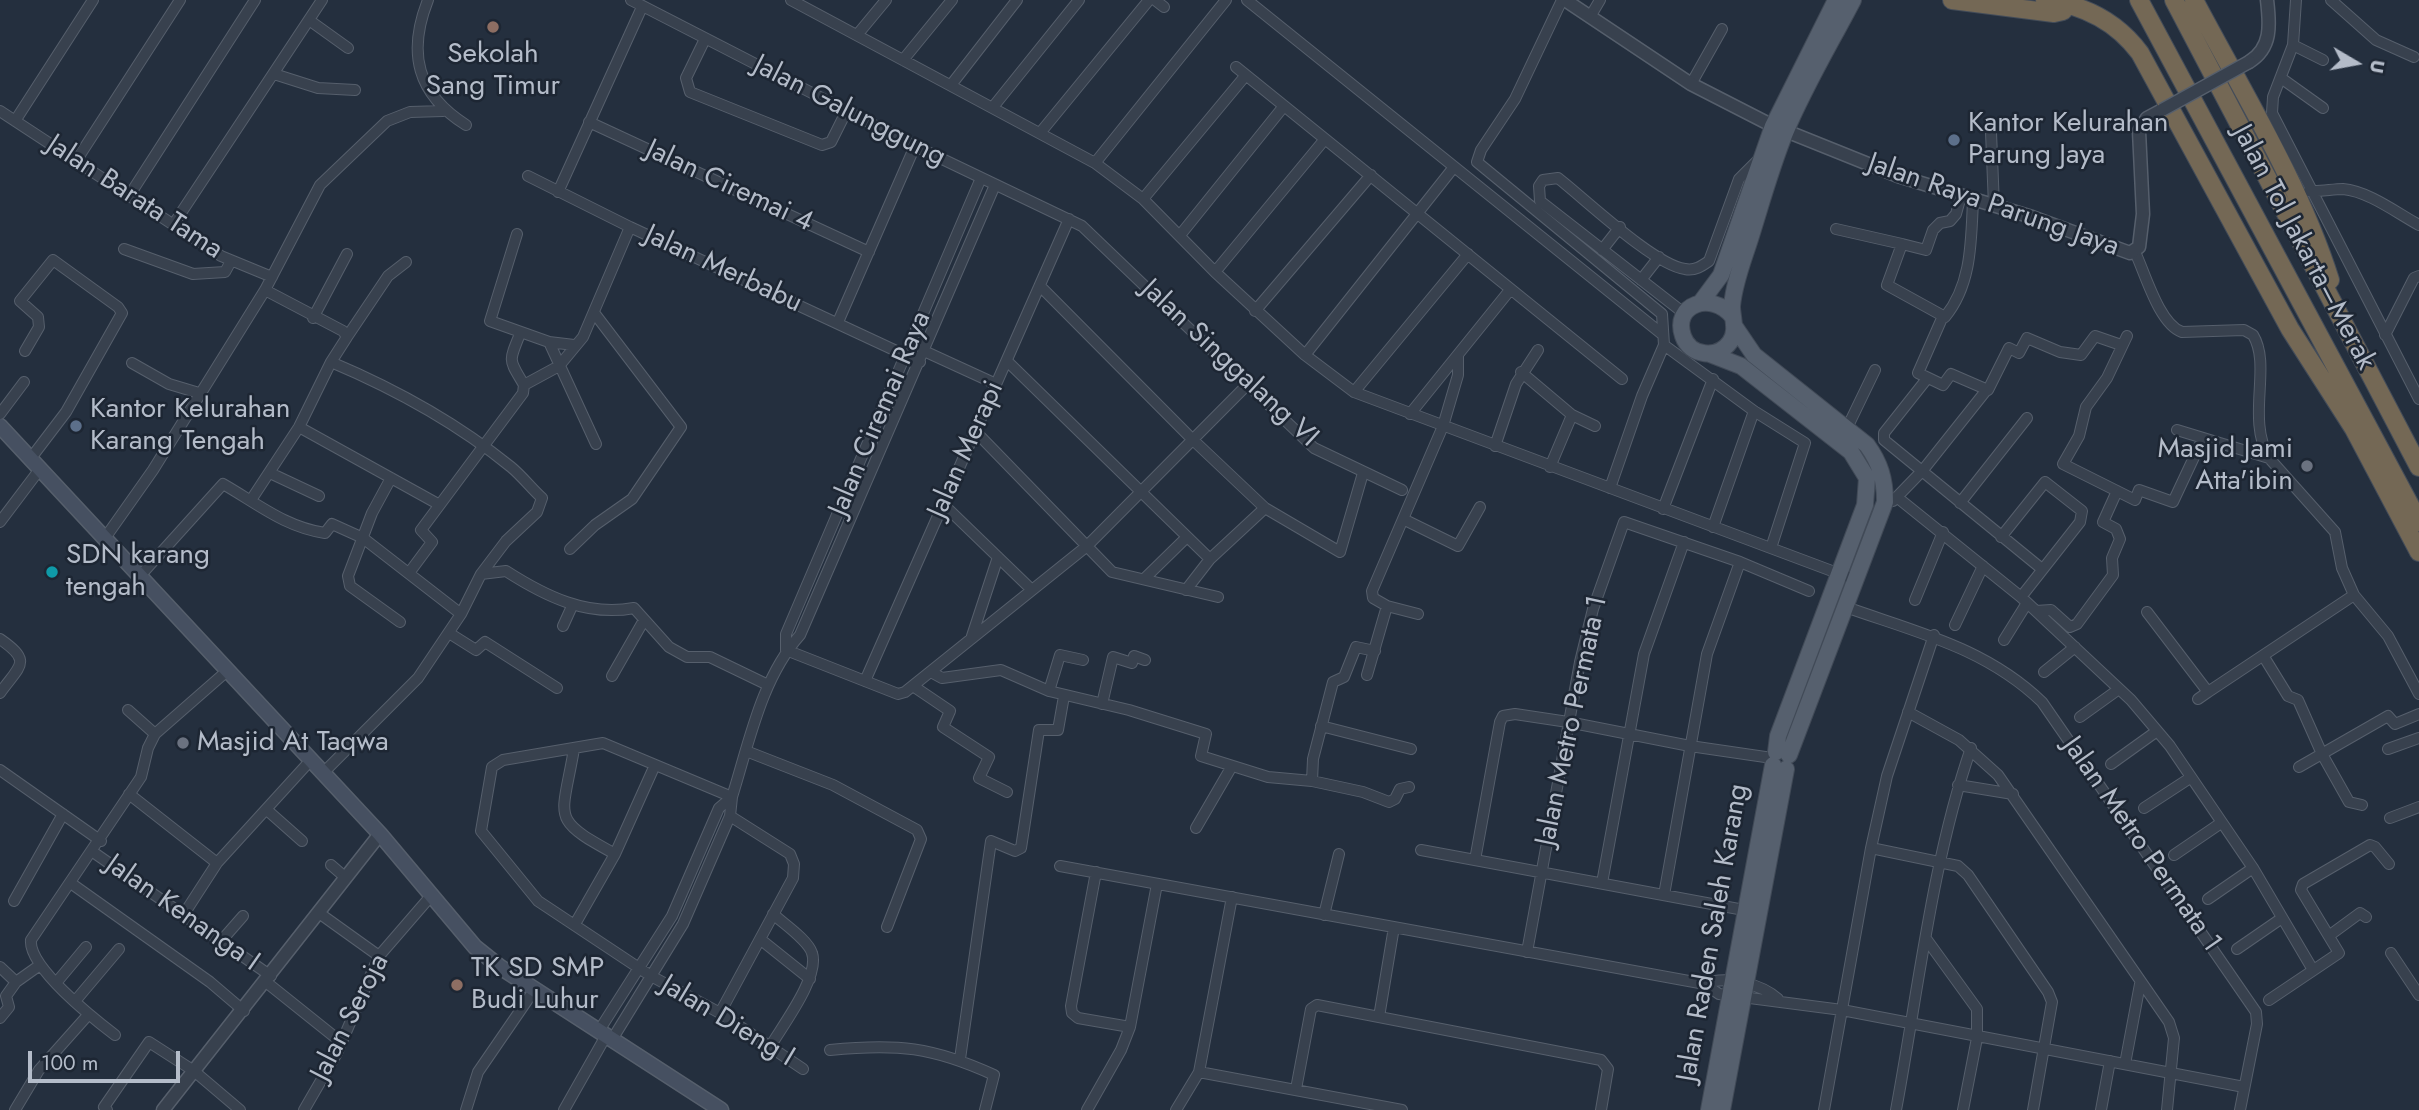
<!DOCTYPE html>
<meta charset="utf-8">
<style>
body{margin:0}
#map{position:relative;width:2419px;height:1110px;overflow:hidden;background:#242f3e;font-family:Jost,sans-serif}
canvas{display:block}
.north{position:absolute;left:2321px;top:28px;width:70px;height:70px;-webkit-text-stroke:5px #1d2633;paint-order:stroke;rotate:100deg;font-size:19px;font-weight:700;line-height:28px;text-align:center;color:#b4bcc9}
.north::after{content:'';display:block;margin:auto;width:24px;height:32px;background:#b4bcc9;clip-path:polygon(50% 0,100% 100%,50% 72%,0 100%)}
.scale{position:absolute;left:28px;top:1051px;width:152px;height:32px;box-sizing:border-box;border:4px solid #b4bcc9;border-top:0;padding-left:9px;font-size:21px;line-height:24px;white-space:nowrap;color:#b4bcc9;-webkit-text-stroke:5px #1d2633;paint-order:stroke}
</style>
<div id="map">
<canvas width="2419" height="1110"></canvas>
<div class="north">U</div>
<div class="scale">100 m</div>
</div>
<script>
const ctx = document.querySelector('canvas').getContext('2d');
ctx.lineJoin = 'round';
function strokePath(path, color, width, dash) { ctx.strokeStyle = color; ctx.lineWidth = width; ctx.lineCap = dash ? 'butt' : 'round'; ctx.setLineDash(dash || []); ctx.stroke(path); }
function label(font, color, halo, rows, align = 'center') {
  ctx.font = font + ' Jost,sans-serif'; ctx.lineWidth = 5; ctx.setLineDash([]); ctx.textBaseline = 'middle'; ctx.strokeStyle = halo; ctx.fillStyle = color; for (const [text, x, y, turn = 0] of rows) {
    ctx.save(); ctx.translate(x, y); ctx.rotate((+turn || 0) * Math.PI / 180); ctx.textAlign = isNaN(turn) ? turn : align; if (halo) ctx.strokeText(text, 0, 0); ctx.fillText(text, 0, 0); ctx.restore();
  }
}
const minor = new Path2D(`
 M428,0C407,53 417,94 466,125
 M631,0L915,146L1082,226L1314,448L1402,490
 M791,0L1095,163L1143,199L1215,272L1305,355L1354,392L1856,580
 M1155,0L1164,7
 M1247,0L1662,334
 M1562,0L1515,99L1481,150L1477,162L1662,314L1664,345L1754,411L1805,443L1771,548
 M2296,0L2293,45L2273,97L2272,113L2419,399
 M2331,0L2376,40L2414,57
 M1590,17L1600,0
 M309,20L348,48
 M857,35L886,0
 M705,39L686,78L690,92L822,145L831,142L847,110
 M2293,45L2323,60
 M903,60L952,0
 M1236,67L1622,379
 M274,74L318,88L355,90
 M2281,78L2323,108
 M1691,84L1722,29
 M951,85L1017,0
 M993,107L1079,0
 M0,111L221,256L272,277
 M15,121L93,0
 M589,122L869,252
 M1991,132L1994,206
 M1040,133L1149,0
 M76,161L180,0
 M1095,163L1226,0
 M528,176L630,227L920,362
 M2309,191C2321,192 2332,189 2343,189C2368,191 2397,213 2419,225
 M558,192L642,7
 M129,196L255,0
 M1143,199L1246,75
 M173,225L322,0
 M1836,229L1902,244L1887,285L1945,317C1972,284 1971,241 1973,200
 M517,234L490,321L549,342L574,345
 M1181,234L1284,106
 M1902,244L1926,250L1933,230L1940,223L1950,221L1956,214L1961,196
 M124,249L193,274L225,272L231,261
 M1602,250L1620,227
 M2135,252C2145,273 2159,324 2182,332L2244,330L2253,335C2272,366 2246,418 2269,458L2335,532L2342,568L2354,595L2388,636L2419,694
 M1215,272L1325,139
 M1641,280L1659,257
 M1040,286L1191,438L1265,508L1340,552L1363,473
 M1255,311L1371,175
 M1685,314L1540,201L1539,186L1543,180L1558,178C1585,199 1654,265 1685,269C1695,271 1702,266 1709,261L1739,179L1757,161
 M1943,316L1918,373L1943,385L1951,374L1988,390L2009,348L2019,353L2027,338L2060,352L2081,355L2095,336L2121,345
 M313,318L347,254
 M838,322L915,146
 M2385,335L2414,278L2419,276
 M2127,336L2107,378L2086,407L2079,436L2063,464L2135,500L2139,490L2173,502L2203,438
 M347,337L388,276L406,262
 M549,342L596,444
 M25,351L39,327L38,317L20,301L53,260L118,307L122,313L66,412L31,458
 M924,351L996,384
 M1305,355L1454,167
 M1007,361L1210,559
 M132,363L169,384L199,393
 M1521,372L1572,415L1595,426
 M1926,380L1884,433V440L2042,569
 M524,385L559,366L583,337L630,227
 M1354,392L1468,254
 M0,414L24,382
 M1410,414L1510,290
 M299,427L438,504
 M1847,428L1875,370
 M2177,430L2269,458
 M976,432L1112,572L1218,597
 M1495,446L1516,384L1538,350
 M1550,467L1572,415
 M270,473L319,496
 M391,478L372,513L348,576L350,586L400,622
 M1610,488L1642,396L1664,345
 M1898,498L2021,597L2131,700L2170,746L2253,868L2313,970
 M251,500L299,427L331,362L347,337L343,331L265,290
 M1893,501L1923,470L1985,392
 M1960,503L2027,418
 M944,505L1032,590
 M1663,509L1713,379
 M1403,519L1458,546L1480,507
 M0,522L40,469
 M1713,527L1754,411
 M2001,537L2045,482L2082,511L2080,522L2021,597
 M105,538L153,470L265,290L320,185L387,121L410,112L443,111
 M570,549L595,525L632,499L681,427L595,314
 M409,573L432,542L421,530L523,393L524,385C509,359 508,363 520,334
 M481,574L506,571C545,596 587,617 634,608L669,647L687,657H710L768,685
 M139,577L223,484C258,504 285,527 325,533L332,524L363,538L461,614
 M1144,579L1187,537
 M1186,590L1210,559L1265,508
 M1915,600L1943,532
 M1843,606C1915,632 1985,647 2042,702L2256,1012L2257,1024L2240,1110
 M2036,611L2051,610L2070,627L2077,624L2113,575L2112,558L2120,539L2116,529L2103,522L2117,491
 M2147,612L2208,692L2198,699
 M1418,614L1387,606L1373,598L1372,591L1443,426L1458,375V356
 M1955,625L1983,566
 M563,626L573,604
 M449,633L476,650L485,642L557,688
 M972,636L998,557
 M0,639C33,662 20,665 0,693
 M2004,640L2027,603
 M786,650L898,694L905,692L1087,546L1249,383
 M786,650V634L981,178
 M2264,657L2288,696L2298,700L2322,754L2349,802L2362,805
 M931,672L942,678L1001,670L1049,691L1129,710L1206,734L1201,756L1268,777L1312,781L1363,792L1389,802L1395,799L1400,789L1409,787
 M2044,672L2075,647
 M1367,675L1387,606
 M612,676L644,620
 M865,681L1069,219
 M913,686L950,711L943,727L989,757L979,778L1007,792
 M1049,691L1060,655L1083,660
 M2208,692L2354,595
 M1102,704L1113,657L1132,663L1134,656L1145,660
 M128,710L155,734
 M1908,712L1959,740L1998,775L2169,1022L2174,1038L2167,1110
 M2080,717L2119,689
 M1321,726L1411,749
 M574,749C562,820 549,818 615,854
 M2388,749L2419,738
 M746,751L833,785L917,830L921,839L887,927
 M2111,764L2157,731
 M2299,767L2388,716L2395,724L2419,714
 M0,770L101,841
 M322,774L418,678L461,614L481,574L506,541L537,512L542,498C531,488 522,476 511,467C457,423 395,389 331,362
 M1312,781L1313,759L1333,682L1344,677L1356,647L1375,651
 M1958,785L2013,794
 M129,794L217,863
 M732,797L603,743L503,760L492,767L481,831L538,901L651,976L720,1013L803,1069
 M2144,808L2190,778
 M267,810L302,841
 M2390,818L2419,807
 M1196,828L1232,766
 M1871,848L1958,866L1968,875L2048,992L2052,1002L2033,1110
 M1421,850L1744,910
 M93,852L271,976
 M2174,855L2221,823
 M1475,860L1500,722L1503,716L1515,714L1568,722L1690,746L1772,758
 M331,865L346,878
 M1060,866L1705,984L1719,994L1842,1010L2244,1087
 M1096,872L1071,1006L1072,1013L1078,1018L1130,1027
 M1602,883L1644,654L1684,542
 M72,884L210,982L244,1011
 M1664,895L1707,654L1740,562
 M2208,899L2253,868
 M14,901L63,814
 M319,913L379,956
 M184,914L217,863L310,761
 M1324,915L1339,854
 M575,924L615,854L655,765
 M2330,935L2360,913L2366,917
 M760,939L810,979
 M222,940L243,916
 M1927,940L1977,1009V1038L1963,1110
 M2237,949L2282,918
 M1527,952L1580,662L1593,609L1624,522L1740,562L1809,591
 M2391,953L2419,995
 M0,967L16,982
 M266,982L341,1042
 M56,983L86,947
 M1705,984C1725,975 1762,984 1778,999
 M76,1000L119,949
 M2269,1000L2339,953L2301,890L2303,884L2370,845L2375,847L2389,864
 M720,1013L793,878L794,864L790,854L730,816
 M1379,1017L1394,927
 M0,1018L9,1007L6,996L16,982L40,965
 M600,1029L672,916L719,808L732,797
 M115,1035C94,1019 28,967 31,940L141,777L148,748L155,734L227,671
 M613,1038L683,924L730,816L732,797C749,743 761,679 800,635L995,185
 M770,1047C782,1026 820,977 812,953C808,940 784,924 773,914
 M830,1050C897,1043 933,1047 994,1075L985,1110
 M960,1059L991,841L1015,851L1021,848L1039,730H1058L1064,696
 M2125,1064L2140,984
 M1199,1072L1402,1110
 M1296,1089L1311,1009L1317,1005L1601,1060L1608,1069L1601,1110
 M15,1110L39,1070L88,1015
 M107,1110L104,1107L149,1042L194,1071L240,1110
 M304,1110L337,1053L379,956L430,897
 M466,1110L478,1072L535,989
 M564,1110L607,1034
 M1087,1110L1121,1050L1130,1027L1157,884
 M1176,1110L1199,1072L1232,897
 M1824,1110L1871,848L1887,776L1934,635
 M1896,1110C1918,992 1932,861 1971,748
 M2101,1110L2110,1061`);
const tertiary = new Path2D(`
 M1565,0L1691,84L1773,126
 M2249,62C2272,48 2270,25 2267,0
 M1786,131L1898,176L2032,217L2130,253L2139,247L2143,214L2139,131L2147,118L2162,110
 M163,1110L380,834`);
const secondary = new Path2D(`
 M0,426L380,834L475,947L500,967L721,1110`);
const primary = new Path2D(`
 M1701,302L1721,275L1773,126L1836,0
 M1732,316C1712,291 1672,304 1683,336C1690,357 1718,359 1730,342C1738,331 1732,318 1732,306C1734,283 1743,261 1750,239C1761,204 1771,167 1785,133C1804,87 1830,44 1853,0
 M1735,327L1754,355L1867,445C1880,463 1885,479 1885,502L1789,755
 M1710,354L1741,366L1851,452L1867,478L1865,505L1778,736L1776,752
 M1709,1110L1773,765
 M1722,1110L1786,769`);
const motorway = new Path2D(`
 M1952,0L2054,13L2063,11
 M2045,0C2084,5 2117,22 2140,53L2290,329L2354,429L2419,552
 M2139,0L2419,522
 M2174,0L2419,467
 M2194,0C2242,91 2299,182 2330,280`);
strokePath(minor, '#565f6c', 12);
strokePath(tertiary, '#565f6c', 15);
strokePath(secondary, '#565f6c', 17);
strokePath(primary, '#414a57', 18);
strokePath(motorway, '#434c59', 20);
strokePath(minor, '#38414e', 10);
strokePath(tertiary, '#38414e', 12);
strokePath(secondary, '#465061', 14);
strokePath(primary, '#56606e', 16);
strokePath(motorway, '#746855', 18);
const tertiaryBridge = new Path2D(`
 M2162,110L2249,62`);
strokePath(tertiaryBridge, '#565f6c', 15, []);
strokePath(tertiaryBridge, '#38414e', 12);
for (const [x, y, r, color] of [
 [493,27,7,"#8d6e63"],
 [1954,140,7,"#5c6f8a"],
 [76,426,7,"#5c6f8a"],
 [2307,466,7,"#6b7280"],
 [52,572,7,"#0f9aa8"],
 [183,743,7,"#6b7280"],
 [457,985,7,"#8d6e63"]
]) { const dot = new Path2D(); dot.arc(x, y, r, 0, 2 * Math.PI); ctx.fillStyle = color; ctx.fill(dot); strokePath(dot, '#1d2633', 2.5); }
label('28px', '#b4bcc9', '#1d2633', [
 ["Sekolah",493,55,"center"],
 ["Sang Timur",493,87,"center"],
 ["Kantor Kelurahan",1968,124],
 ["Parung Jaya",1968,156],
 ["Kantor Kelurahan",90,410],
 ["Karang Tengah",90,442],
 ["Masjid Jami",2293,450,"right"],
 ["Atta'ibin",2293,482,"right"],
 ["SDN karang",66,556],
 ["tengah",66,588],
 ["Masjid At Taqwa",197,743],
 ["TK SD SMP",471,969],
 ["Budi Luhur",471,1001]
], 'left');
label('28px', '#b4bcc9', '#1d2633', [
 ["Jalan Galunggung",849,112,27],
 ["Jalan Ciremai 4",729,187,25],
 ["Jalan Barata Tama",134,198,33],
 ["Jalan Raya Parung Jaya",1993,206,19],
 ["Jalan Tol Jakarta–Merak",2303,248,62],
 ["Jalan Merbabu",723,270,25],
 ["Jalan Singgalang VI",1229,364,43],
 ["Jalan Ciremai Raya",881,414,-67],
 ["Jalan Merapi",967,450,-66],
 ["Jalan Metro Permata 1",1573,721,-78],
 ["Jalan Metro Permata 1",2141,845,55],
 ["Jalan Kenanga I",182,914,35],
 ["Jalan Raden Saleh Karang",1714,933,-80],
 ["Jalan Seroja",351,1018,-63],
 ["Jalan Dieng I",727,1022,31]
]);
</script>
